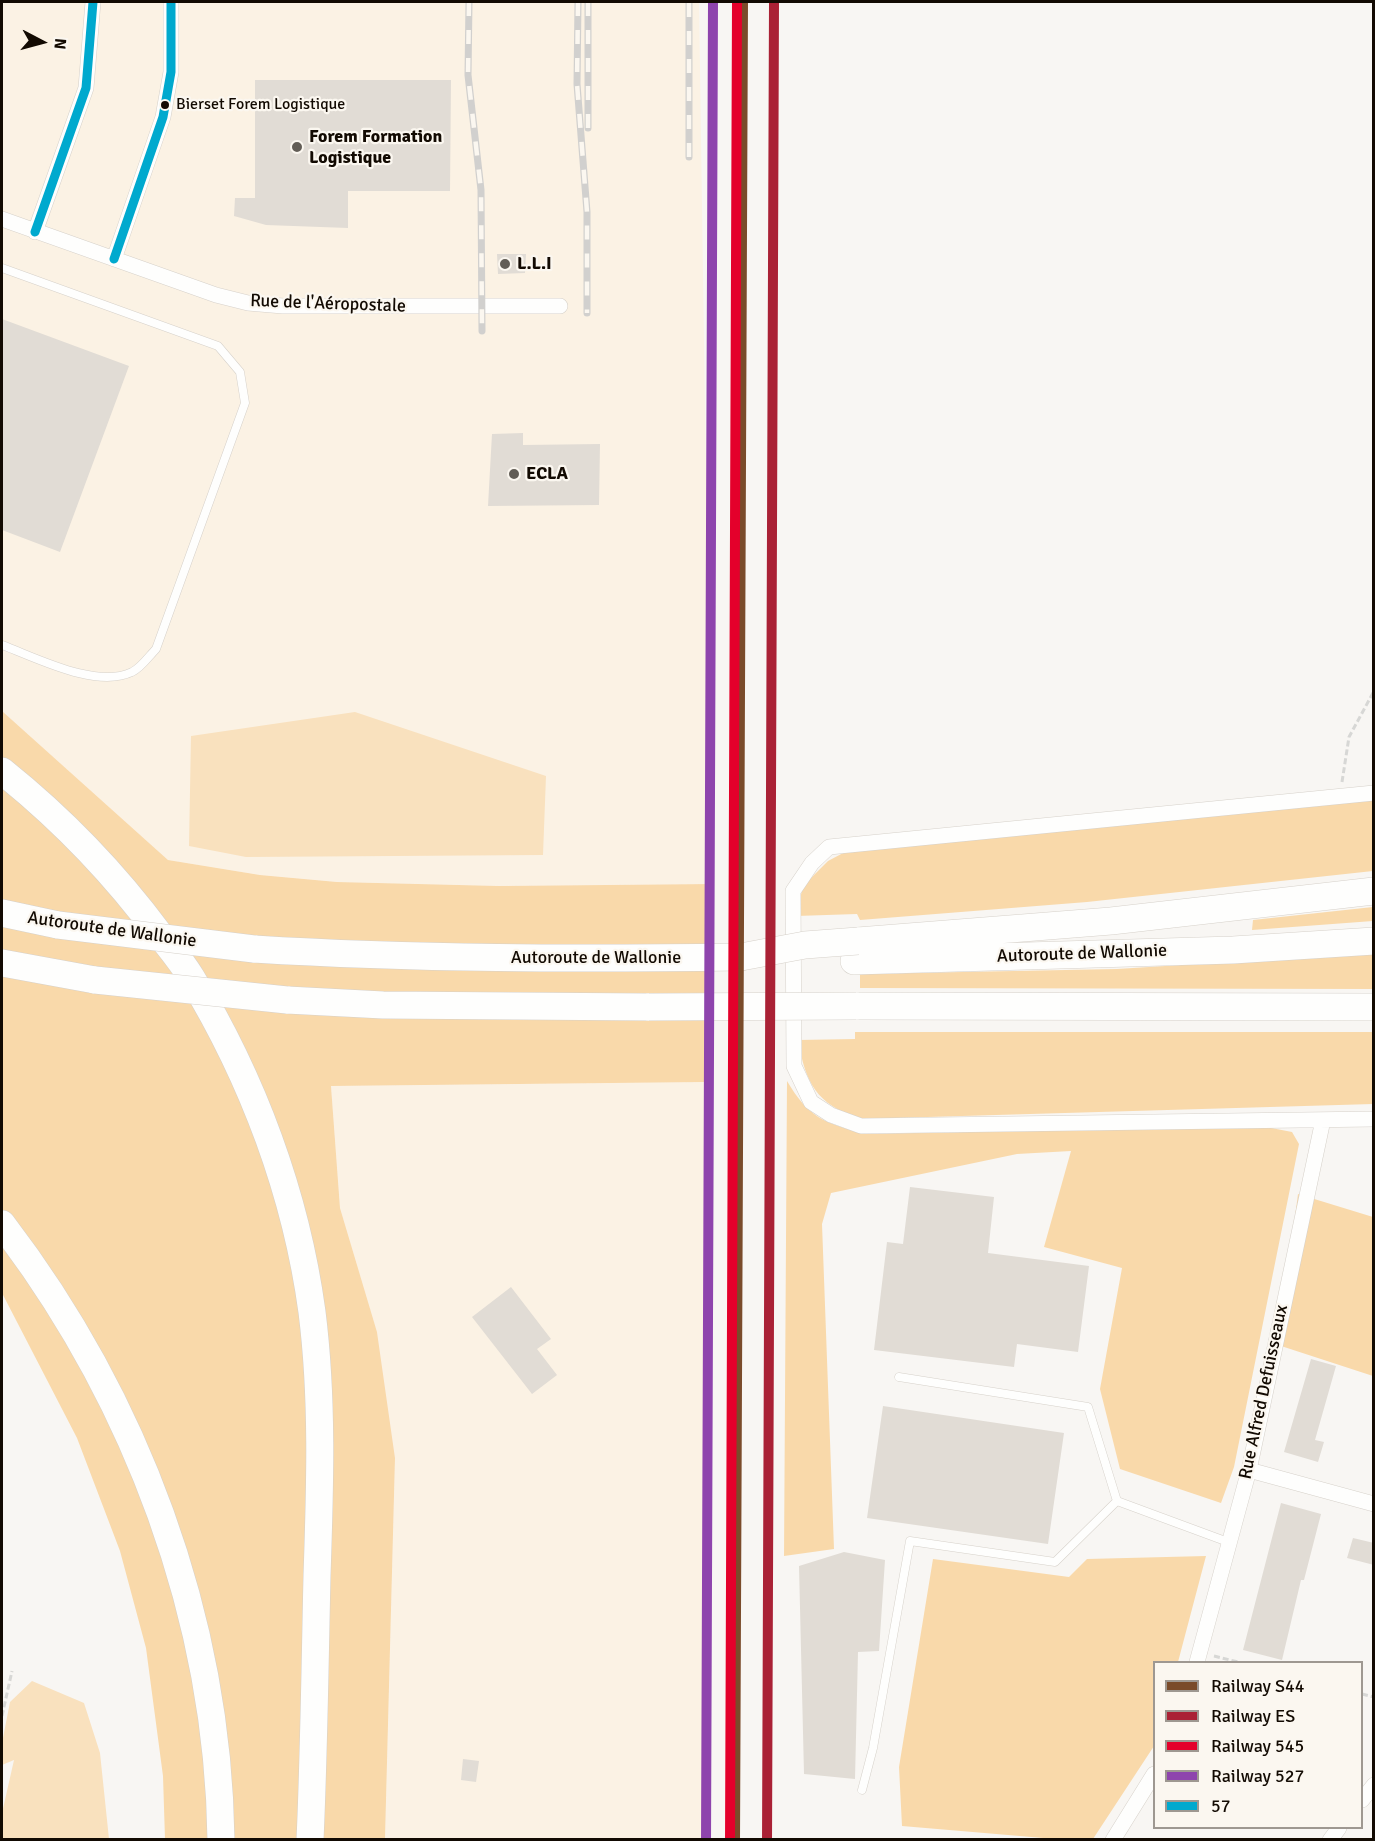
<!DOCTYPE html>
<meta charset="utf-8">
<style>
body{margin:0}
#map{position:relative;width:1375px;height:1841px;overflow:hidden;background:#f8f6f3;font-family:Signika,sans-serif}
canvas{display:block}
.frame{position:absolute;inset:0;border:3px solid #120a02;pointer-events:none}
.legend{position:absolute;left:1153px;top:1661px;width:210px;height:168px;box-sizing:border-box;background:#fbf7f0;border:2px solid #9e9891;margin:0;padding:8px 10px;list-style:none;font-size:18px;color:#120a02}
.legend li{display:flex;align-items:center;gap:12px;height:30px}
.legend b{width:30px;border:2px solid #9e9891}
.north{position:absolute;left:12px;top:12px;width:60px;height:60px;-webkit-text-stroke:4px #fbf7f0;paint-order:stroke;rotate:96deg;font-size:16px;font-weight:700;line-height:24px;text-align:center;color:#120a02}
.north::after{content:'';display:block;margin:auto;width:21px;height:27px;background:#120a02;clip-path:polygon(50% 0,100% 100%,50% 72%,0 100%)}
</style>
<div id="map">
<canvas width="1375" height="1841"></canvas>
<div class="frame"></div>
<ul class="legend">
<li><b style="height:8px;background:#7a4b2a"></b>Railway S44</li>
<li><b style="height:8px;background:#aa2135"></b>Railway ES</li>
<li><b style="height:8px;background:#e4002b"></b>Railway 545</li>
<li><b style="height:8px;background:#8e44ad"></b>Railway 527</li>
<li><b style="height:8px;background:#00a9ce"></b>57</li>
</ul>
<div class="north">N</div>
</div>
<script>
const ctx = document.querySelector('canvas').getContext('2d');
ctx.lineJoin = 'round';
function fill(path, color) { ctx.fillStyle = color; ctx.fill(path, 'evenodd'); }
function strokePath(path, color, width, dash) { ctx.strokeStyle = color; ctx.lineWidth = width; ctx.lineCap = dash ? 'butt' : 'round'; ctx.setLineDash(dash || []); ctx.stroke(path); }
function label(font, color, halo, rows, align = 'center') {
  ctx.font = font + ' Signika,sans-serif'; ctx.lineWidth = 4.5; ctx.setLineDash([]); ctx.textBaseline = 'middle'; ctx.strokeStyle = halo; ctx.fillStyle = color; for (const [text, x, y, turn = 0] of rows) {
    ctx.save(); ctx.translate(x, y); ctx.rotate((+turn || 0) * Math.PI / 180); ctx.textAlign = isNaN(turn) ? turn : align; if (halo) ctx.strokeText(text, 0, 0); ctx.fillText(text, 0, 0); ctx.restore();
  }
}
fill(new Path2D(`
 M2,2H699L712,884L499,886L337,882L260,875L168,860L2,711Z
 M706,1082V1839H385L395,1458L377,1332L340,1208L331,1086Z`), '#fbf2e4');
fill(new Path2D(`
 M2,711L168,860L260,875L337,882L499,886L712,884L706,1082L331,1086L340,1208L377,1332L395,1458L385,1839H165L163,1776L146,1648L120,1551L77,1438L2,1293Z
 M1373,796V871L1087,902L860,920L857,914L796,916L803,886L828,861L845,852Z
 M1373,907V921L1252,930L1253,920Z
 M1373,953V989L860,988V974L1117,969Z
 M855,1032H1373V1104L859,1119C816,1103 806,1084 798,1040L855,1039Z
 M787,1081C809,1118 823,1122 864,1134L1261,1126L1292,1132L1299,1144L1234,1467L1221,1503L1120,1469L1100,1389L1122,1268L1044,1247L1071,1151L1017,1154L831,1193L822,1224L834,1549L784,1556Z
 M1298,1194L1373,1217V1376L1278,1345Z
 M1206,1556L1178,1662H1154V1746L1093,1839H1055L902,1826L899,1767L933,1559L1069,1577L1087,1559Z`), '#f9d9aa');
fill(new Path2D(`
 M355,712L546,776L543,855L246,857L189,846L191,736Z
 M32,1681L84,1703L100,1753L109,1839H2V1813L14,1760L2,1765V1743L10,1702Z`), '#f9e1be');
fill(new Path2D(`
 M255,80H451L450,191H348V228L266,225L234,216L235,198H255Z
 M497,254H526L525,273L498,274Z
 M2,319L129,366L60,552L2,530Z
 M523,433V445L600,444L599,505L488,506L492,434Z
 M910,1187L994,1197L988,1253L1089,1266L1078,1352L1017,1344L1014,1367L874,1350L887,1242L903,1244Z
 M511,1287L551,1339L537,1349L557,1375L532,1394L472,1317Z
 M1311,1359L1336,1366L1315,1440L1324,1442L1318,1462L1284,1452Z
 M883,1406L1064,1433L1048,1544L867,1518Z
 M1281,1503L1321,1514L1304,1580H1301L1282,1660L1243,1650Z
 M1353,1538L1374,1543V1565L1347,1558Z
 M844,1552L885,1560L879,1651L858,1652L855,1779L804,1774L799,1566Z
 M463,1759L479,1761L476,1782L461,1780Z`), '#e1dcd5');
const service = new Path2D(`
 M2,268L218,346L240,372L245,403L156,649C149,656 141,668 132,672C96,689 37,658 2,645
 M899,1377L1088,1407L1117,1501
 M862,1790L873,1748L910,1541L1055,1562L1117,1501L1228,1542`);
const minor = new Path2D(`
 M2,219L216,295L248,303L283,306H560
 M35,232L86,88L93,2
 M114,259L163,117L171,72V2
 M1374,793L829,847L812,863L793,891L794,1066L811,1102L831,1115L861,1126L1374,1119
 M1249,1470L1374,1504
 M1197,1662L1249,1470L1323,1120
 M1362,1800L1374,1785
 M1113,1840L1154,1774
 M1330,1840L1339,1828`);
const motorway = new Path2D(`
 M2,771C62,819 114,873 160,935C171,949 182,962 191,977C253,1079 296,1194 312,1312C323,1399 320,1488 317,1576C315,1664 314,1752 310,1840
 M2,913L58,925
 M858,941L1111,921L1374,891
 M254,949C416,959 578,959 741,957
 M854,961L1233,950L1374,941
 M2,963L95,980
 M287,1000L383,1005L649,1007
 M856,1006L1374,1007
 M2,1224C136,1399 218,1617 221,1840`);
strokePath(service, '#d6d1ca', 9);
strokePath(minor, '#d6d1ca', 16);
strokePath(motorway, '#d6d1ca', 28);
strokePath(new Path2D(`
 M1342,782L1349,737L1374,691
 M1214,1656L1238,1662
 M1362,1694L1374,1697
 M2,1716L12,1671`), '#d7d7d5', 3, [6, 3]);
strokePath(service, '#fefefd', 8);
strokePath(minor, '#fefefd', 15);
strokePath(motorway, '#fefefd', 27);
const rail = new Path2D(`
 M469,2L468,75L481,190L482,331
 M578,2L577,84L587,212V313
 M588,128V2
 M689,157V2`);
strokePath(rail, '#d1d0ce', 7);
strokePath(rail, '#fbf7f0', 4.5, [14]);
const motorwayBridge = new Path2D(`
 M58,925L254,949
 M741,957L805,945L858,941
 M95,980L287,1000
 M649,1007L856,1006`);
strokePath(motorwayBridge, '#d6d1ca', 28, []);
strokePath(motorwayBridge, '#fefefd', 27);
strokePath(new Path2D(`
 M35,232L86,88L93,2
 M114,259L163,117L171,72V2`), '#00a9ce', 9);
strokePath(new Path2D(`
 M735,1840L743,2`), '#7a4b2a', 10);
strokePath(new Path2D(`
 M767,1840L774,2`), '#aa2135', 10);
strokePath(new Path2D(`
 M730,1840L737,2`), '#e4002b', 10);
strokePath(new Path2D(`
 M706,1840L713,2`), '#8e44ad', 10);
for (const [x, y, r, color] of [
 [165,105,5,"#120a02"],
 [297,147,6,"#625d56"],
 [505,264,6,"#625d56"],
 [514,474,6,"#625d56"]
]) { const dot = new Path2D(); dot.arc(x, y, r, 0, 2 * Math.PI); ctx.fillStyle = color; ctx.fill(dot); strokePath(dot, '#fbf7f0', 2); }
label('16px', '#120a02', '#fbf7f0', [
 ["Bierset Forem Logistique",176,105]
], 'left');
label('bold 18px', '#120a02', '#fbf7f0', [
 ["Forem Formation",309,137],
 ["Logistique",309,158],
 ["L.L.I",517,264],
 ["ECLA",526,474]
], 'left');
label('18px', '#120a02', '#fbf7f0', [
 ["Rue de l'Aéropostale",328,304,2],
 ["Autoroute de Wallonie",112,930,8],
 ["Autoroute de Wallonie",1082,954,-2],
 ["Autoroute de Wallonie",596,958],
 ["Rue Alfred Defuisseaux",1264,1392,-78]
]);
</script>
